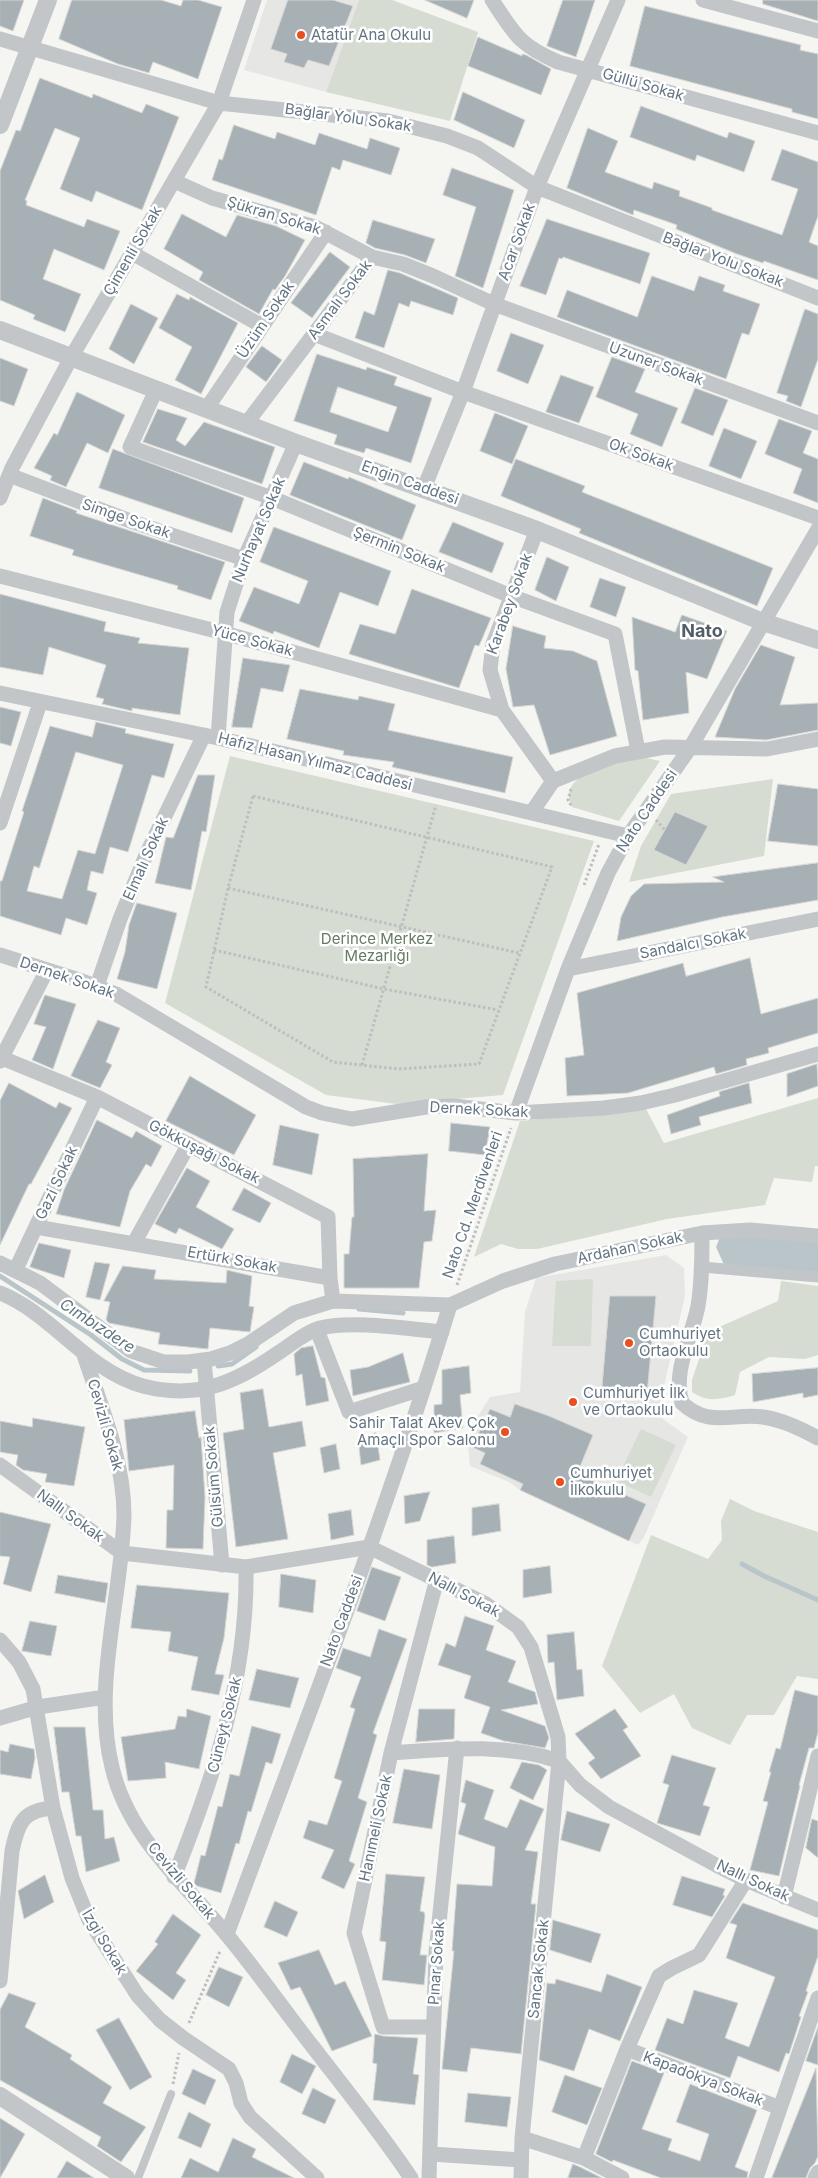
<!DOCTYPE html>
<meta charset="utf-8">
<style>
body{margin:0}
canvas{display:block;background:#f5f5f1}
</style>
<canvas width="818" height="2178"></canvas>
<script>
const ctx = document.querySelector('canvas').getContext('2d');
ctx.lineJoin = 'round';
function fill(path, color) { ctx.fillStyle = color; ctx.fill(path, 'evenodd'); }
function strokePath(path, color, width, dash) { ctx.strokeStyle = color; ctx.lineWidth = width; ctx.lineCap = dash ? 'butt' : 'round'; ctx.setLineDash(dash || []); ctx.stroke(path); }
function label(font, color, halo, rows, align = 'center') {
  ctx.font = font + ' Inter,sans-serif'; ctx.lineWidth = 5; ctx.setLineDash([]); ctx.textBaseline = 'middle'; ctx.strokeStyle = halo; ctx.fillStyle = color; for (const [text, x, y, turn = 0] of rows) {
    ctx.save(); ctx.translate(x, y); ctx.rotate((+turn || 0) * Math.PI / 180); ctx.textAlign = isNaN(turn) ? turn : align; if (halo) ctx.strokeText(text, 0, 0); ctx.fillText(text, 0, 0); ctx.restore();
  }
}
fill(new Path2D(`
 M267,0H359L326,92L244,70Z
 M666,1255L684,1268L685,1296L659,1407L663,1419L688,1437L644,1537L638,1545L520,1490L509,1482L470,1466L468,1446L473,1424L490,1397L520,1392L525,1312L536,1278Z`), '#e6e7e5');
fill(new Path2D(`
 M359,0H392L478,32L450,121L326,92Z
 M230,756L594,841L503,1095L397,1104L326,1095L165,1003Z
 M642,757L660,761L619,821L572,807C555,771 619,763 642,757Z
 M773,779L764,856L629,882L641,846L671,794Z
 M818,1098V1166H815L812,1182L774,1178L765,1205L667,1219L537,1249H518L501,1244L474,1257L520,1121L646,1109L664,1143Z
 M593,1279L591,1346H552L556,1281Z
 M781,1281L818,1286V1355L805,1359L769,1357L740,1372L735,1395C718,1400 707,1402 692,1392V1380L708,1332L778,1301Z
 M641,1429L676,1445L651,1497L616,1481Z
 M730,1499L754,1511L818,1532V1679L797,1676L774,1715H747L730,1745L692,1728L674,1694L640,1713L602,1666L651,1535L708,1559L722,1540L721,1521Z`), '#d6dcd2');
fill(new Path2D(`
 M723,1230L818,1236V1277L726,1269L716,1247Z`), '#b9c5c9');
strokePath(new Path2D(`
 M0,1276L91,1335L122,1359L144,1370L190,1371
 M359,1309L403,1313
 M218,1366L232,1364L256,1347
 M742,1564L764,1576L818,1600`), '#b9c5c9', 5);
const building = new Path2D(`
 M0,0H24L13,31L0,26Z
 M72,0H161L181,6L183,0H198L222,7L198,79L153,62L149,73L118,64L59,39Z
 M288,0H333L353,6L329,66L308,60L304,68L284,62L287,54L271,49Z
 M425,0H474L467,18Z
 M563,0H595L576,57L547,46Z
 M763,0H818V21L763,4Z
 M645,6L801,45L800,50L818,54V119L792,112V109L630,66Z
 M478,37L522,56V54L526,55L551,69L541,95L468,66Z
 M40,78L92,98L93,94L142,113L146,104L179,117L142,210L96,191L92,202L60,189L80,138L55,128L25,200L27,201L26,205L84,227L87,219L120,231L104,270L54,249L43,279L81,294L65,332L33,319L35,315L0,300V171L16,130L20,131Z
 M463,92L525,120L514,148L454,120Z
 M641,106L727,138L729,132L755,141L744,172L697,155L695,161L630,137Z
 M234,125L275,139L277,132L315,145L319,133L367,149L370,138L400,148L391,175L343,160L340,170L332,167L316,215L212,180L219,159L222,160Z
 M588,128L618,141L605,172L652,189L654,182L680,191L679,196L712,208V210L782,235L798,189L771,180L782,149L818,162V216L809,242L818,246V280L764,261L763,263L737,254L676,229L677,225L634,210L633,215L567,188Z
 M452,168L514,190L483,288L455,276L476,207L443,195Z
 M182,214L226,237L237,215L276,226L305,240L285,276L275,290L273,289L259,314L199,280L203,272L164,249Z
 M547,219L650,253L640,284L563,257L562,259L559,258L546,295L520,286Z
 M373,220L435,239L426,263L405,255L375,248L366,243Z
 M330,252L350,267L312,318L291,303Z
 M388,270L400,273L458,298L453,315L411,301L409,307L399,303L384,348L355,338L364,311L374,315Z
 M652,276L694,291L699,276L725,285L723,291L760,304L749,335L742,333L726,379L557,317L567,290L637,317Z
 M177,294L189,300L190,297L238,323L201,394L175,380L192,347L159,328Z
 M131,304L158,318L134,364L109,349Z
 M805,309L818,314V359L801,407L786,401L788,396L777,393Z
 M511,333L544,345L528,384L497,371Z
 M262,346L282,360L266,382L246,367Z
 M317,354L366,370L367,367L397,377L394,385L432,398L411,463L366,448L364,453L334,444L337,435L294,421ZM338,387L397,407L388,432L330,412Z
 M612,357L645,369L635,392L678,408L662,447L630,434L638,414L596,397Z
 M0,358L28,369L14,406L0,401Z
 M561,375L594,387L579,423L546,412Z
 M695,388L728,400L713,436L681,423Z
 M77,392L125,415L108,453L87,443L66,487L50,480L52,476L34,468L54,433L57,435Z
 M158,409L187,418L176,440L185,446L204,422L275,447L262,484L143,442Z
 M495,413L528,426L512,464L480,451Z
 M779,419L812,431L803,453L818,459V503L793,493L802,469L765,454Z
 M724,428L757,441L741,479L709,466Z
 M113,449L244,498L232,533L99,488Z
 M516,459L585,486L582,492L773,568L757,606L579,533L581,529L501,496Z
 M304,462L348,479L349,477L416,505L402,540L290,495Z
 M43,498L77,511L76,513L225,562L211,600L177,589L178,586L72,555L74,550L30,536Z
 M453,522L504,543L492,573L439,552Z
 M274,527L391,571L378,606L340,592L319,648L274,631L273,634L239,621L254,587L299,604L308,581L260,562Z
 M547,557L569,567L556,601L535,590Z
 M600,578L626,587L616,617L590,607Z
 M412,589L491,618L479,646L475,645L459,688L349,654L360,624L395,634Z
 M0,594L106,622L104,631L140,638L138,643L189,648L180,715L132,708V711L102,704L104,699L96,697L106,665L49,647L43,675L0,667Z
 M682,615L727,631L707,679L686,672L689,713L643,720L638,671L635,670L632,617L675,632Z
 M513,626L546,636L544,648L573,651L597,661L617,736L550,755L534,705L513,707L506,669Z
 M761,645L795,657L780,705L818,703V730L766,740L715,737L735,689Z
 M243,658L290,665L283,692L261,688L252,728L232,727Z
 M300,689L358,700L359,696L395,704L388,730L513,757L505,793L392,767L394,762L343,755L344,751L287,739Z
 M0,707L21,712L11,746L0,743Z
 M96,722L126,729L125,733L174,744L164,778L152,775L128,852L110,847L103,874L91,871L87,890L97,893L87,925L66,918L61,935L0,916V881H2L24,812L22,811L50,726L92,737ZM76,752L123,765L95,854L78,850L62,899L27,891L34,866L39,868Z
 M198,775H215L206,832L202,831L191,890L155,883L166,837L173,838Z
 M778,784L818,789V846L768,841Z
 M675,812L708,826L686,865L654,850Z
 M818,863V900L722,917L617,941L621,917L631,896L644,884L724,882L713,877Z
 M137,903L177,913L157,989L117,979L125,952L129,925Z
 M750,958L761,1014L818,998V1033L768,1048L769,1053L746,1059L747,1065L716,1074L714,1067L628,1093L567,1096L565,1058L584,1055L577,993L683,963L686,976Z
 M45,995L76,1004L53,1069L32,1060L46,1027L34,1024Z
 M98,1020L120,1028L106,1062L112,1065L100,1088L71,1076Z
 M817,1064L818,1086L787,1097V1074Z
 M190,1076L256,1115L234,1155L166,1121Z
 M9,1083L56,1108L59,1102L72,1108L31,1184H29L0,1245V1101Z
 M749,1083L752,1103L699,1117L701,1125L671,1134L667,1115L720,1096L719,1092Z
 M97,1120L132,1138L136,1131L162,1146L151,1167L146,1164L130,1191L120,1227L56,1214L64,1190Z
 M451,1123L490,1127L485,1155L449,1151Z
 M280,1125L319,1134L312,1175L273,1165Z
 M428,1154L424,1211L436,1210L432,1241L424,1242L419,1288H344V1254H349L352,1217H354L353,1159Z
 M187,1168L210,1181L196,1207L234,1229L222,1249L179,1228L176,1234L155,1224Z
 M244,1188L271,1203L260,1223L232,1210Z
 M39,1243L71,1250L64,1278L30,1267Z
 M95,1262L110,1264L100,1300L86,1297Z
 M123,1266L156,1270L154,1279L226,1283L227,1270L252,1276L249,1306L254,1307L250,1332L210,1328L208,1349L158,1344L160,1333L109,1323L106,1320L110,1302L104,1301Z
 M610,1296H656L647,1394L602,1390Z
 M313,1346L321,1377L325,1378L329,1401L306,1406L302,1374L296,1376L294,1354L301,1348Z
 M403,1353L410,1382L353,1396L350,1370L368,1367Z
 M469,1366L471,1393L460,1395L463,1428L434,1433V1405L442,1404V1370Z
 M818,1368V1395L803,1398V1393L753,1402L752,1374Z
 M263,1389L269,1427L302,1421L306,1446L273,1453L288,1539L236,1547L223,1433L244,1429L240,1393Z
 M515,1404L549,1416L593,1435L577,1474L646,1504L629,1541L520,1490L523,1484L480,1464L485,1453L472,1447L490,1409L510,1417Z
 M195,1411L199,1438L201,1437L205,1497L203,1549L166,1548L167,1510H173L174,1465L129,1471L124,1420Z
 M33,1418L85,1427L74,1486L45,1482L47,1474L23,1470L16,1465L18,1455L0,1452V1421L32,1427Z
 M376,1433L380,1460L361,1465L358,1438Z
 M336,1444L340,1469L324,1473L320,1448Z
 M430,1492L420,1521L405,1524L404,1496Z
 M499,1504L501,1531L472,1536V1508Z
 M351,1510L354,1535L331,1540L328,1514Z
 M0,1512L51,1524L31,1592L3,1584L10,1557L0,1556Z
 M454,1536L456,1563L432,1567L427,1565V1540Z
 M550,1566L552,1593L523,1598V1570Z
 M372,1567L401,1577L385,1621L357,1611Z
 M281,1574L316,1580L313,1613L279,1607Z
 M58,1575L108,1583L105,1603L55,1593Z
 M137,1585L229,1593L224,1638L215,1674L224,1675L219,1695L191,1690L198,1657L168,1651L171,1632L131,1628Z
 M465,1616L494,1626L486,1650L516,1661L508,1682L535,1692L538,1704L501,1710L545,1726L549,1738L545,1748L504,1741L481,1733L490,1707L464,1698L471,1676L438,1665L446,1643L455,1647Z
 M30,1621L57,1626L51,1656L22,1651Z
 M379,1629L407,1639L373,1733L377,1735L358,1798L367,1802L349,1861L355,1864L344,1889L321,1878L334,1850L303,1838L309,1820L327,1825L342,1781L334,1778L355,1709L350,1707L361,1677L336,1668L343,1648L370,1657Z
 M574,1632L577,1670L582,1669L584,1696L557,1700L554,1662L548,1663L547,1635Z
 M257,1669L299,1678L290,1708L249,1700Z
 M795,1690L818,1696V1732L814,1748H809L799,1785L800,1786L779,1876L750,1870L768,1802L763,1801L771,1772H769L776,1748L780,1749Z
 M187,1709L211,1716L199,1769L165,1762L166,1778L128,1781L121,1737L175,1729L178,1716L186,1717Z
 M419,1709H455L454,1739L416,1742Z
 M615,1709L628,1727L623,1730L641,1756L601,1779L588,1763L595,1758L575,1734Z
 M252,1726L281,1734L272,1764L266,1762L251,1812L248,1811L239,1844L236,1843L221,1893L197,1886L194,1883L201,1855L205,1856L218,1806L222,1807L230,1774L239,1776Z
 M54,1727H85L93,1810H103L105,1839L114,1837L120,1861L86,1872L81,1836H76L69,1792H62Z
 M10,1744L34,1749L35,1758L31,1779L0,1774V1750L8,1752Z
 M672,1755L716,1768L703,1805L710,1807L700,1836L657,1823L669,1785L663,1783Z
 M522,1762L539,1765L547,1770L533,1800L510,1788Z
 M404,1769L440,1775L432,1829L393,1823Z
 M466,1780L494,1790L484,1819L507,1828L520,1799L544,1809L525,1850L538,1852L531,1904H536L521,2054L471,2048L467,2072L442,2069L454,1951H452L457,1884L492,1886L495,1847L458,1834L466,1804L461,1802Z
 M567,1811L610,1824L600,1852L561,1840Z
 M812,1819L818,1821V1858L806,1848Z
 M386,1874L425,1877L420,1911L424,1912L425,1916L420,1955H427L424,1985L382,1980L386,1942L380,1941Z
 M45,1875L54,1902L24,1919L18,1891Z
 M682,1876L725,1889L723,1895L725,1896L712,1917L673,1905Z
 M275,1901L298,1912L287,1937L264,1927Z
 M743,1903L818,1930V1956L806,1991L808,1992L799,2016L801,2017L789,2054L786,2053L779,2072L738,2056L730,2078L655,2050L667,2018L683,2024L694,1990L738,2003L725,2038L749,2047L775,1977L726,1958L737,1925L730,1923Z
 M173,1914L201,1935L176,1973L186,1980L173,2000L136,1971L158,1944L155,1942Z
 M553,1920L601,1934L591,1963L550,1950Z
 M319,1950L335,1985L345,1981L372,2036L332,2051L300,1987L291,1990L278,1963Z
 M219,1967L243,1977L229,2007L206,1995Z
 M607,1974L642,1987L620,2041L589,2029L574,2071L539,2060L547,1983L555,1984L556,1979L601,1992Z
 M9,1993L36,2003L25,2027L72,2055L70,2059L112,2087L103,2103L146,2127L121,2162L97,2146L101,2137L0,2080V2010Z
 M119,2018L152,2077L130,2090L96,2030Z
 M818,2027V2065L806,2061Z
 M375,2034L383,2036L418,2038L413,2074L419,2075L415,2105L373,2100L377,2064L373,2063Z
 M292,2054L316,2066L302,2094L280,2082Z
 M632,2061L664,2073L642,2129L672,2139L668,2150L700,2161L709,2134L676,2122L690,2084L757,2110L735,2167L748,2172L747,2178H661L613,2160L612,2162L596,2154Z
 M816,2068L818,2156L815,2163L810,2168L806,2178H772Z
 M193,2069L216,2080L205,2105L182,2094Z
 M565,2075L602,2088L587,2125L552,2112Z
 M313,2088L336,2100L325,2124L302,2114Z
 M468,2093L511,2097L507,2127L465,2122Z
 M189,2112L211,2124L201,2148L178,2138Z
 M0,2118L25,2134L0,2178Z
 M233,2138L256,2149L252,2157L294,2178H181L190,2158L218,2172Z
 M67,2161L94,2178H57Z
 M573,2164L580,2167L602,2178H568Z`);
fill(building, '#a7b0b5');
strokePath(building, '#d6d7d4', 1);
strokePath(new Path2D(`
 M571,789L568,800L572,807
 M253,796L552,867L479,1064L398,1069L333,1062L206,987L228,888Z
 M656,820L665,830
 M584,885L599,844
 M228,888L519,953
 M214,950L384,989L498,1010
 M362,1065L436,805
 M457,1285L511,1128
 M189,2023L220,1951
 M173,2084L179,2053`), '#bcbec0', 3, [2.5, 2.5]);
strokePath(new Path2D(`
 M138,2178L171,2094`), '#c2c6c9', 8);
strokePath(new Path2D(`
 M702,1267L818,1277`), '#c2c6c9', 11);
strokePath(new Path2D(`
 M492,0C515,35 519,45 558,62L818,133
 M703,0L818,31
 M0,39L219,103L388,121L447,136L478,148L537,187L818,298
 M174,181L212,198L315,227L372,257
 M132,253L262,326
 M314,334L463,392L818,518
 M156,390L130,447L272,498L511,596L615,634L638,751
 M207,408L326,232
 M246,424L372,257L403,264L433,276L494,304L818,423
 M9,475L133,522L244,559
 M424,488L463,392L537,187L618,0
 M0,498L12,468L72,356L219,103L254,0
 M537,530L493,644L490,670L502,710L553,781
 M0,576L224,633L502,710
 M0,693L218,738L628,836
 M218,738L227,612L244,559L296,443
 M532,812L553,781L615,756L665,747L767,749L818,739
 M0,823L40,703
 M0,955L82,981L116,994L306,1107L322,1113L352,1119L426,1107L454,1106L516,1113L604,1108L641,1103L675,1095L818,1054
 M568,969L818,919
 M97,986L120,919L146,855L204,735
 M2,1058L97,1097L328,1217L330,1278L333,1301
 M0,1061L47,970
 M516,1113L568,969L608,873L628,836L690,748L818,529
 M36,1227L330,1278
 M702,1233C702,1258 702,1282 698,1306C692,1338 672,1370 682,1403C709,1428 731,1413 763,1417C783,1420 801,1429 818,1438
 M134,1243L189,1144
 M0,1263L40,1283L131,1351L164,1362H188L211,1359L230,1353L248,1344L294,1313L333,1301L450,1305L503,1281L555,1264L702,1233L750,1230L818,1236
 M16,1269L97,1097
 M0,1293C53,1314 87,1371 143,1386C196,1400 235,1383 278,1353C291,1345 305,1332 320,1328C353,1320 407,1329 442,1332
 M317,1330L349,1412L424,1388
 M83,1352C100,1404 124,1459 124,1515C122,1597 92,1686 112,1767C128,1837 184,1882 227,1935C257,1971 284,2010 313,2047C346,2090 381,2133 411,2178
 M204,1360L222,1565
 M0,1465L122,1553L246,1567L369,1547L486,1604L518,1627L531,1647L558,1737L559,1761L580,1785L609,1807L716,1865L746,1880L818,1910
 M0,1640L19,1662L33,1689L53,1808L72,1878L89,1920L138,1996L160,2020L183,2038L229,2069L236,2083L241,2103L250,2117L317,2178
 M0,1718L38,1707L105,1697
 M391,1753C448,1749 504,1743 559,1761L522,2138L521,2178
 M174,1877C214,1777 248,1676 246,1567
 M784,1897L818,1756
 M227,1934C304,1726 385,1518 450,1305
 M0,1981L12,1851C18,1823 23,1810 53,1808
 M432,2027H383L354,1933L391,1753L437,1579
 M627,2049L780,2108
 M522,2138L584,2158L622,2178
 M431,2154L521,2160
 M584,2158L627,2049L659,1976L672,1968L699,1955L746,1880
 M429,2178L436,1952L457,1748
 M756,2178L818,1998
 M815,2178L818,2172`), '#c2c6c9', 15);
strokePath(new Path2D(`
 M0,125L48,0
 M0,330L296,443L537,530L763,622L818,640
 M0,2096L126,2178`), '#c2c6c9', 18);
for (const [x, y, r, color] of [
 [301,35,5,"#e8501f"],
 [629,1343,5,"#e8501f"],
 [573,1402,5,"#e8501f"],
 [505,1432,5,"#e8501f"],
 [560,1482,5,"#e8501f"]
]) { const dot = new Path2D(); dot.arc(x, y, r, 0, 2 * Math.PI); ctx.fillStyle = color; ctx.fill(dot); strokePath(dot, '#fff', 2); }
label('15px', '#637583', '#fff', [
 ["Atatür Ana Okulu",311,35],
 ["Cumhuriyet",639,1334],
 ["Ortaokulu",639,1351],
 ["Cumhuriyet İlk",583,1393],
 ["ve Ortaokulu",583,1410],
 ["Sahir Talat Akev Çok",495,1423,"right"],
 ["Amaçlı Spor Salonu",495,1440,"right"],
 ["Cumhuriyet",570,1473],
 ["İlkokulu",570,1490]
], 'left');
label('15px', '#637583', '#fff', [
 ["Güllü Sokak",643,85,16],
 ["Bağlar Yolu Sokak",348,118,8],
 ["Şükran Sokak",274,216,17],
 ["Acar Sokak",517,242,-70],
 ["Çimenli Sokak",133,251,-60],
 ["Bağlar Yolu Sokak",723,260,21],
 ["Asmalı Sokak",340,300,-53],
 ["Üzüm Sokak",266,320,-56],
 ["Uzuner Sokak",656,364,20],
 ["Ok Sokak",641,455,20],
 ["Engin Caddesi",410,483,20],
 ["Simge Sokak",126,519,19],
 ["Nurhayat Sokak",259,530,-67],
 ["Şermin Sokak",399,550,22],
 ["Karabey Sokak",510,604,-70],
 ["Yüce Sokak",252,641,15],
 ["Hafız Hasan Yılmaz Caddesi",315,762,14],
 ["Nato Caddesi",647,811,-56],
 ["Elmalı Sokak",146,859,-66],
 ["Sandalcı Sokak",693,944,-11],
 ["Dernek Sokak",67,978,19],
 ["Dernek Sokak",479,1110,3],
 ["Gökkuşağı Sokak",204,1152,27],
 ["Gazi Sokak",57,1183,-65],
 ["Nato Cd. Merdivenleri",473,1205,-71],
 ["Ardahan Sokak",630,1248,-12],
 ["Ertürk Sokak",232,1260,10],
 ["Cevizli Sokak",105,1425,74],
 ["Gülsüm Sokak",214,1477,-95],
 ["Nallı Sokak",70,1516,36],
 ["Nallı Sokak",464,1595,28],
 ["Nato Caddesi",342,1621,-70],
 ["Cüneyt Sokak",225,1725,-76],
 ["Hanımeli Sokak",376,1828,-78],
 ["Cevizli Sokak",181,1881,50],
 ["Nallı Sokak",753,1881,25],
 ["İzgi Sokak",104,1942,59],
 ["Pınar Sokak",437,1963,-86],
 ["Sancak Sokak",539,1969,-84],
 ["Kapadokya Sokak",703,2079,21]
]);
label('15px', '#677a62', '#fff', [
 ["Derince Merkez",377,939],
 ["Mezarlığı",377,956]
]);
label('italic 16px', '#5f7780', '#fff', [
 ["Cımbızdere",97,1326,33]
]);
label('bold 18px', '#515e68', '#fff', [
 ["Nato",702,632]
]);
</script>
